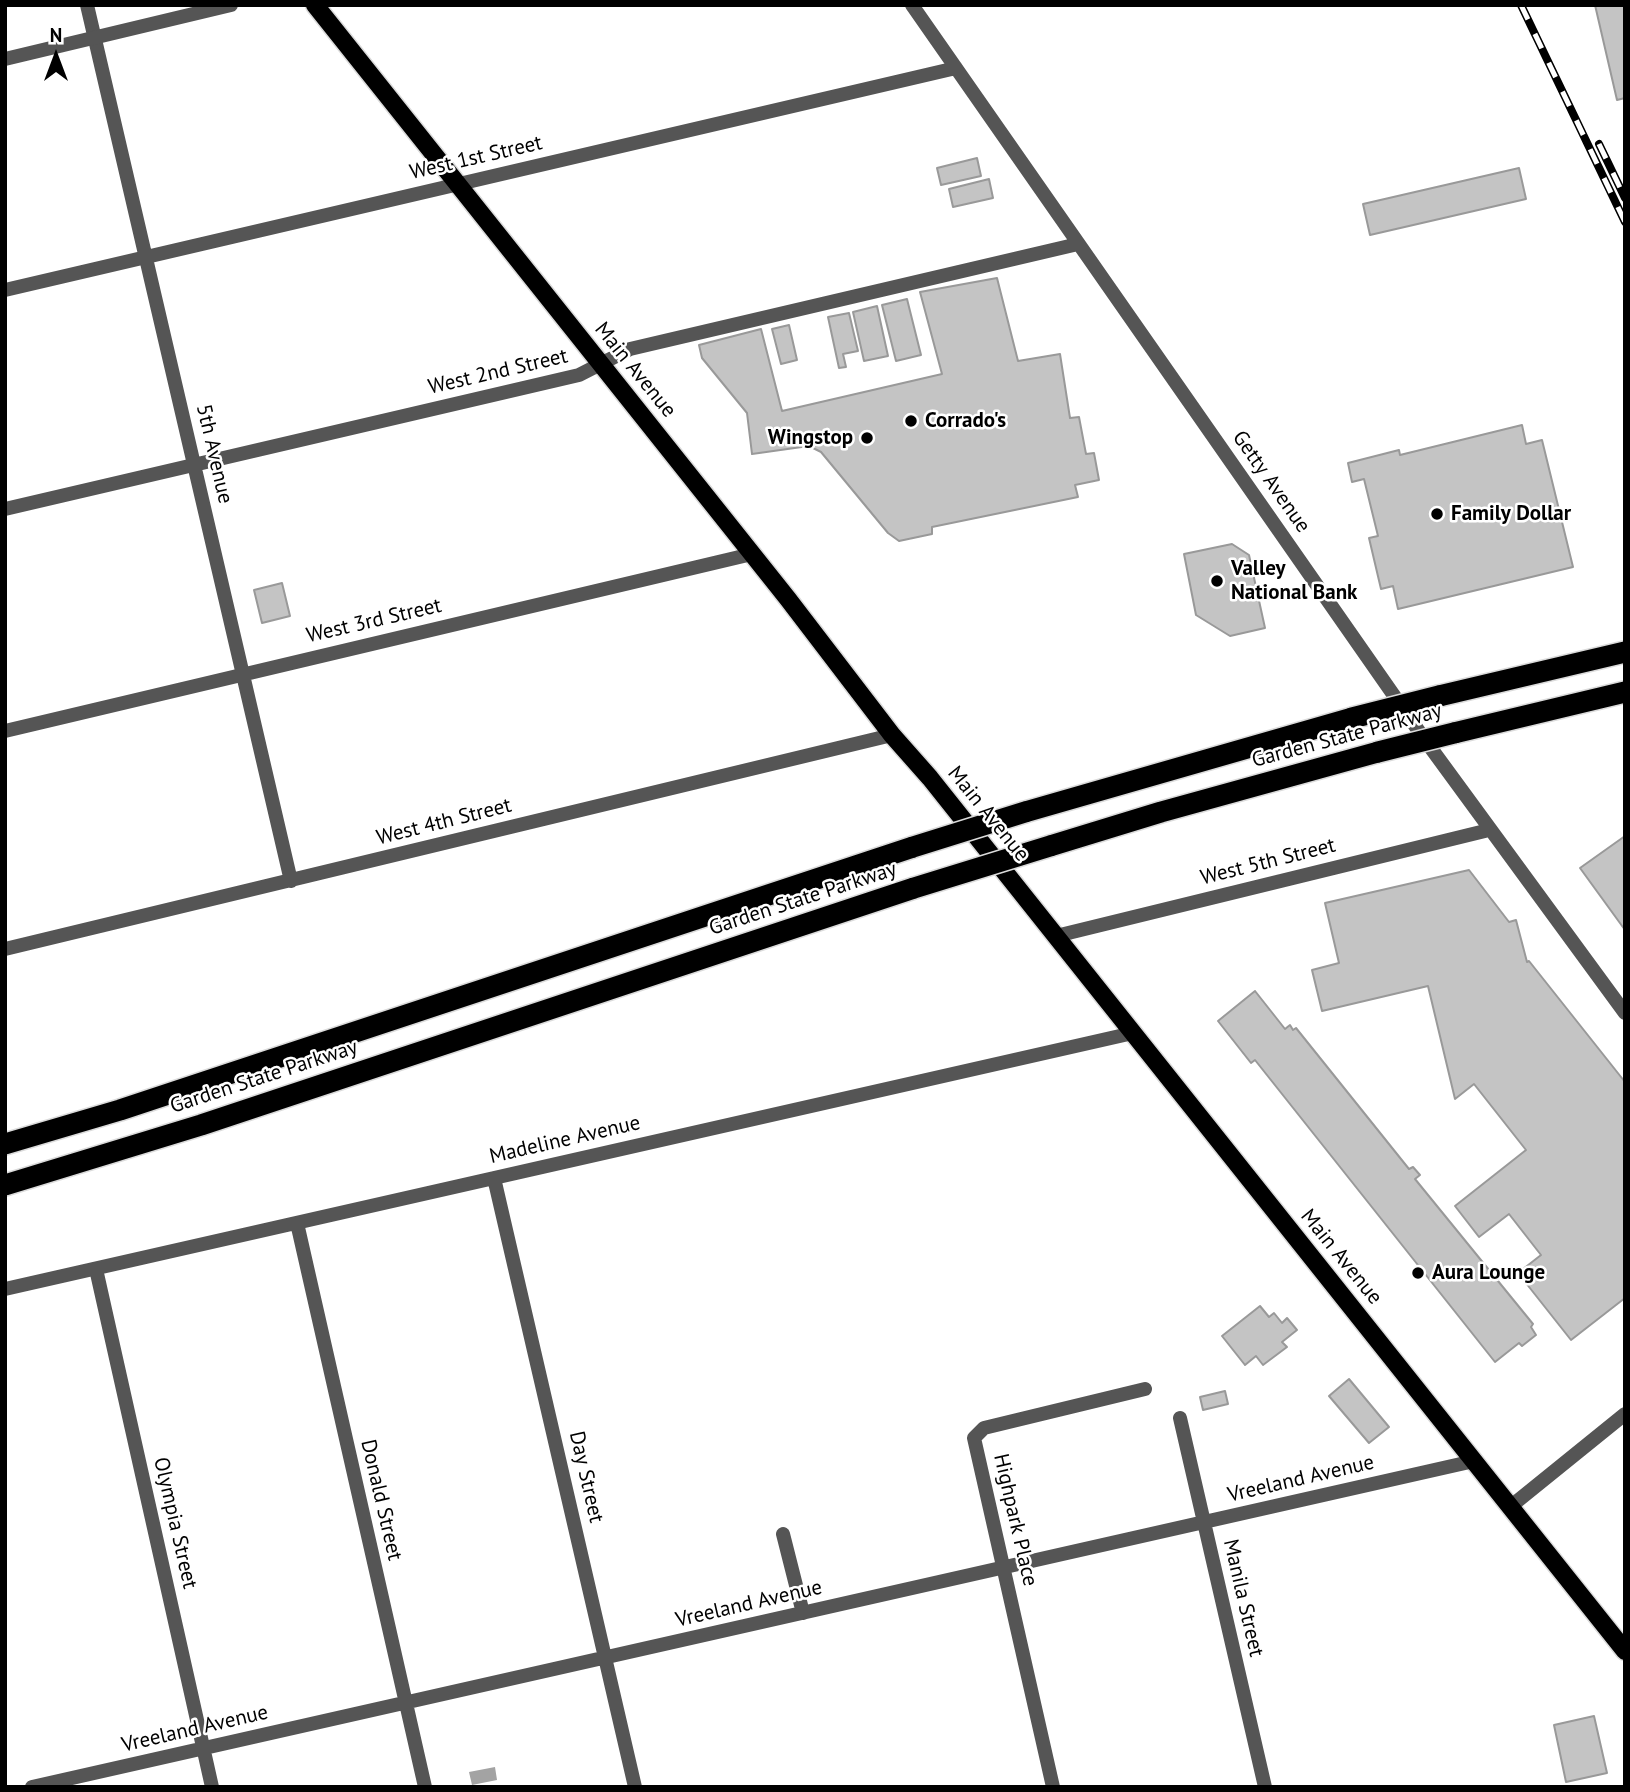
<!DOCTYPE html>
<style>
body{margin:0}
#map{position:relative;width:1630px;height:1792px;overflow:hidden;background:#fff;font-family:"PT Sans",sans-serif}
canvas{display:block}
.frame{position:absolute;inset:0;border:7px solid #000;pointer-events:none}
.north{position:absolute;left:21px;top:21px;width:70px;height:70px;-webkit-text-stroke:5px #fff;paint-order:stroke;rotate:0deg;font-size:19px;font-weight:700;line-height:28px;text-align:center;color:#000}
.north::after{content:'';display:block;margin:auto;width:24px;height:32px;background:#000;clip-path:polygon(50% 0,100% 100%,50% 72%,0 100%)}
</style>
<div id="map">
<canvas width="1630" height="1792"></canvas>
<div class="frame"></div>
<div class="north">N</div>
</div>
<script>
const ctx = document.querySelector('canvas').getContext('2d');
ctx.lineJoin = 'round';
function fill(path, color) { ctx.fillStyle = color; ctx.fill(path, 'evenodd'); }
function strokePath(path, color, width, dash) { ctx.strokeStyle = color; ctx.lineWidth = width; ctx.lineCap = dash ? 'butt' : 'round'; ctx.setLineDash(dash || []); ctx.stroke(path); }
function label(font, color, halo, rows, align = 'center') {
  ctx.font = font + ' "PT Sans",sans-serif'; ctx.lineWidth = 5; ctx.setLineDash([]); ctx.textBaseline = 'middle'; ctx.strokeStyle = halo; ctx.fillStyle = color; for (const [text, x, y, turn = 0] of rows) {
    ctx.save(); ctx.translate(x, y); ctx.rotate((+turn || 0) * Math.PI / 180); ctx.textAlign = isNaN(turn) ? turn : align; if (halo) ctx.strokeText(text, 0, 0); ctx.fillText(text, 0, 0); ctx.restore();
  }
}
fill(new Path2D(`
 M495,1767L497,1780L472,1785L469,1772Z`), '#a3a3a3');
const building = new Path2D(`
 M1595,5H1625V98L1617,100Z
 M977,158L981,176L941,185L937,168Z
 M1519,168L1526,199L1370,235L1363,204Z
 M989,179L993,198L953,207L949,189Z
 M997,278L1018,361L1060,354L1070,418L1079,417L1086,454L1094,453L1099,480L1075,485L1078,497L932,527V534L899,541L888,533L821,452L809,446L752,454L747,413L702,358L699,345L761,329L782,411L942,374L920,292Z
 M907,299L921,355L896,361L882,305Z
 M877,306L888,356L864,361L853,312Z
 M849,313L858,351L843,354L846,367L839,368L828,317Z
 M789,325L797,360L781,364L772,329Z
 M1522,425L1526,444L1542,440L1573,567L1398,609L1393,586L1381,589L1369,538L1378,536L1364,479L1352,482L1348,463L1399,450L1400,455Z
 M1232,544L1249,555L1265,628L1230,636L1196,615L1184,554Z
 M282,583L290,616L262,623L254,590Z
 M1625,836V930L1580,868Z
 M1469,870L1509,922L1516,920L1527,962L1529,961L1625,1082V1298L1571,1340L1518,1273L1541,1255L1509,1214L1479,1237L1455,1206L1526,1150L1474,1084L1455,1099L1428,986L1322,1011L1312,970L1339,963L1325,903Z
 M1255,991L1285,1029L1290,1025L1293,1030L1296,1028L1409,1169L1413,1167L1420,1175L1415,1179L1533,1324L1531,1327L1536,1335L1522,1346L1519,1343L1495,1362L1255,1060L1251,1063L1218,1021Z
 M1260,1306L1269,1317L1274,1313L1282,1323L1287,1318L1297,1330L1282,1342L1287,1347L1263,1365L1256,1356L1245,1365L1222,1336Z
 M1349,1379L1389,1427L1369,1443L1329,1396Z
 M1225,1391L1228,1404L1203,1410L1200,1397Z
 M1594,1716L1607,1773L1566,1782L1554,1725Z`);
fill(building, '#c4c4c4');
strokePath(building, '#999', 2);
const primary = new Path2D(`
 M315,5L788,599L892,735L930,778L1625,1651`);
const motorway = new Path2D(`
 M1439,696L1625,652
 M1454,733L1625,692
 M1025,812L1352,718
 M1050,846L1161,812L1378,752
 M5,1144L120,1110L913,847
 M5,1185L201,1125L914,888`);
strokePath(primary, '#dbdbdb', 21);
strokePath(motorway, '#dbdbdb', 24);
strokePath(new Path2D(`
 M87,5L291,881
 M912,5L1425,740L1625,1013
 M5,290L956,68
 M5,509L579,375L630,349L1078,244
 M5,731L752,554
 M1056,936L1489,830
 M5,949L892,735
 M494,1178L635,1787
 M297,1223L425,1787
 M96,1269L212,1787
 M5,1289L1133,1033
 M1180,1418L1265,1787
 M1510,1507L1625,1414
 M783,1534L803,1613
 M32,1787L1474,1461
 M1053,1787L974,1438L984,1428L1145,1389`), '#555', 14);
strokePath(new Path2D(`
 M5,59L231,5`), '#555', 14);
strokePath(primary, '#000', 18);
strokePath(motorway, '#000', 21);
const rail = new Path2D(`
 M1521,5L1625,222
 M1599,144L1625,198`);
strokePath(rail, '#000', 8);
strokePath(rail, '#fff', 5, [16]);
const motorwayBridge = new Path2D(`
 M1352,718L1439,696
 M1378,752L1454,733
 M913,847L1025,812
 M914,888L1050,846`);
strokePath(motorwayBridge, '#dbdbdb', 24, []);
strokePath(motorwayBridge, '#000', 21);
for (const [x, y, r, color] of [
 [911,421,7,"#000"],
 [867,438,7,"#000"],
 [1437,514,7,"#000"],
 [1217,581,7,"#000"],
 [1418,1273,7,"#000"]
]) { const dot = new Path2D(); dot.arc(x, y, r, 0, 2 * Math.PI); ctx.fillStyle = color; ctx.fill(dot); strokePath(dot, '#fff', 2.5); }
label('21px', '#000', '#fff', [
 ["West 1st Street",476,158,-13],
 ["Main Avenue",635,370,51],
 ["West 2nd Street",498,372,-13],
 ["5th Avenue",214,454,77],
 ["Getty Avenue",1271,482,55],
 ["West 3rd Street",374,621,-13],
 ["Garden State Parkway",1347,736,-15],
 ["Main Avenue",988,814,51],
 ["West 4th Street",444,822,-14],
 ["West 5th Street",1268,862,-14],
 ["Garden State Parkway",803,899,-18],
 ["Garden State Parkway",264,1077,-18],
 ["Madeline Avenue",565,1140,-13],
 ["Main Avenue",1341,1257,51],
 ["Day Street",586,1477,77],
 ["Vreeland Avenue",1301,1479,-13],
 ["Donald Street",381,1500,77],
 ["Highpark Place",1015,1520,77],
 ["Olympia Street",175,1523,77],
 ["Manila Street",1243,1598,77],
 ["Vreeland Avenue",749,1604,-13],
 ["Vreeland Avenue",195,1729,-13]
]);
label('bold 21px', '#000', '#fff', [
 ["Corrado's",925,421],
 ["Wingstop",853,438,"right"],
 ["Family Dollar",1451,514],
 ["Valley",1231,569],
 ["National Bank",1231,593],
 ["Aura Lounge",1432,1273]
], 'left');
</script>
